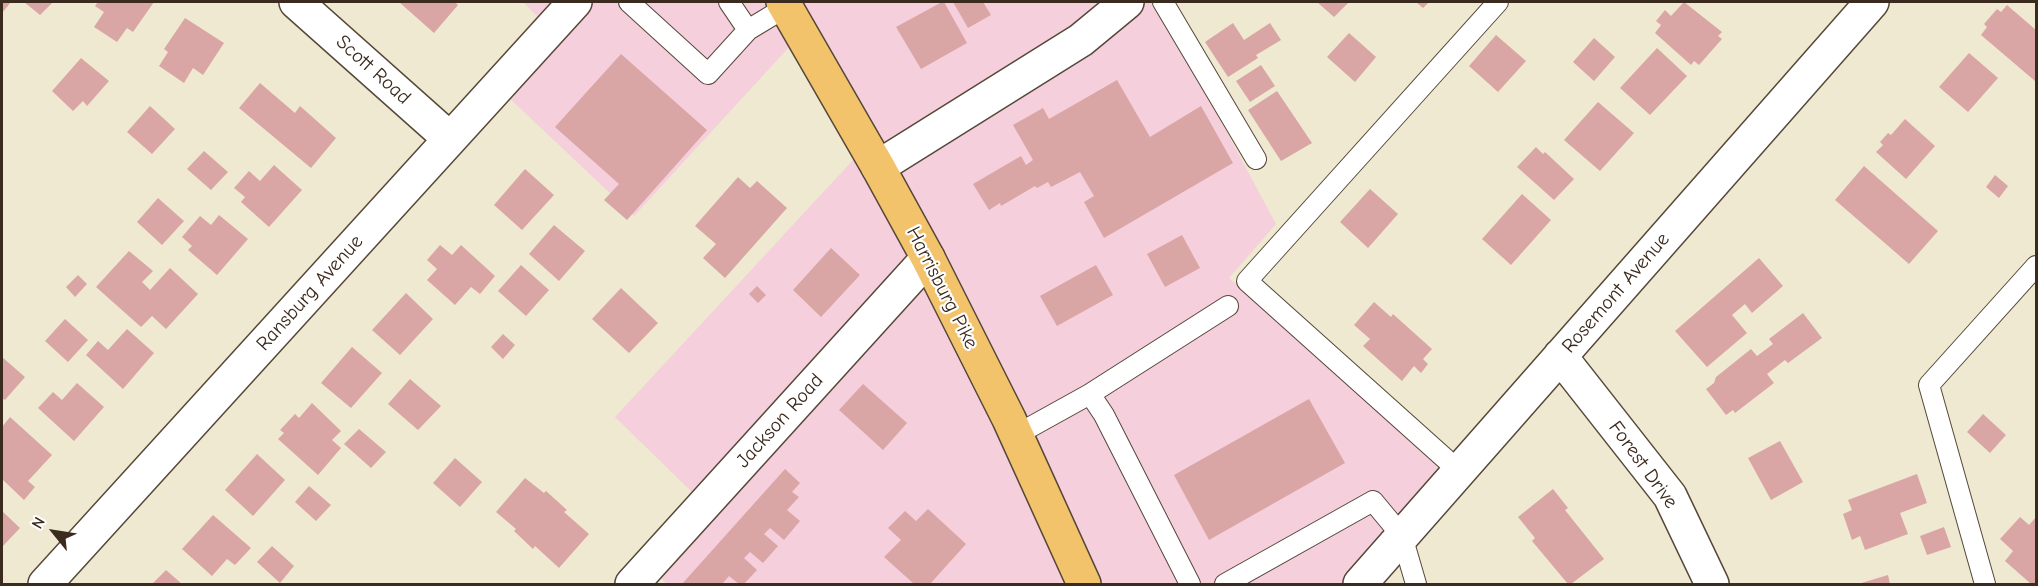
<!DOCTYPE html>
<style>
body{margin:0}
#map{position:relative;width:2038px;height:586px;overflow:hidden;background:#eee9d0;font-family:"Comic Neue",sans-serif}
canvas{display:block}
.frame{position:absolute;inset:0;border:3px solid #3b2a1e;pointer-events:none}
.north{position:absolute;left:24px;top:502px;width:60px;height:60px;-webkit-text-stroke:4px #fff;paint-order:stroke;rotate:300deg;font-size:16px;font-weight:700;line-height:24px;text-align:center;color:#3b2a1e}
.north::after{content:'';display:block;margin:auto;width:21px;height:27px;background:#3b2a1e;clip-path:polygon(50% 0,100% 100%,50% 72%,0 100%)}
</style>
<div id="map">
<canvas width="2038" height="586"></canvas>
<div class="frame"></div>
<div class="north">N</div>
</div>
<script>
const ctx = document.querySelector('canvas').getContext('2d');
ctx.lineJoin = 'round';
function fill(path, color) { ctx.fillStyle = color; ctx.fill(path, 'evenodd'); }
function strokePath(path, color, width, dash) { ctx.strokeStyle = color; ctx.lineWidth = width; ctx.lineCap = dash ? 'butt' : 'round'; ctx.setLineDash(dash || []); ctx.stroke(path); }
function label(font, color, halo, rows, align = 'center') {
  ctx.font = font + ' "Comic Neue",sans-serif'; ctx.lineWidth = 4.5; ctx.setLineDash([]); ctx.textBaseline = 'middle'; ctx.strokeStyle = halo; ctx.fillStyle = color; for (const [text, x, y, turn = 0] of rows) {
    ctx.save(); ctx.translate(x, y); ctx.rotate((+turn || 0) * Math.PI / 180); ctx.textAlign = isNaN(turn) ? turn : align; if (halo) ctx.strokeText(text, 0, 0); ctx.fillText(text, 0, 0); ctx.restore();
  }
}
fill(new Path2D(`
 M523,2H1157L1276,224L1229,278L1449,473L1350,584H667L643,562L699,499L615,417L866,146L801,34L634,216L486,76L537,16Z`), '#f5cfdc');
fill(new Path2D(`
 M2,2H11L2,13Z
 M24,2H53L40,15Z
 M98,2H154L133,32L127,28L117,42L94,27L104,12L95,6Z
 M399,2H455L458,5L434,33Z
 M942,2H944L967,43L921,69L896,27Z
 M953,2H983L991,15L968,28Z
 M1317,2H1349L1334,17Z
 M1416,2H1429L1423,8Z
 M1684,2L1722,32L1718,36L1722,39L1699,65L1694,61L1691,65L1655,33L1661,25L1656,21L1665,10L1671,16Z
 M2007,5L2036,30L2035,81L1981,35L1987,27L1984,24L1997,9L2001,12Z
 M185,18L224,43L203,75L193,68L184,83L159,66L168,52L164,49Z
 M1233,23L1244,40L1270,23L1281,40L1256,55L1258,58L1228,77L1205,42Z
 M1349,33L1376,57L1355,82L1327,57Z
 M1496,35L1526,61L1498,92L1469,66Z
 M1594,38L1615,57L1594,81L1573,62Z
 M1657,48L1687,76L1650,115L1620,88Z
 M1969,53L1998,78L1968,112L1939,87Z
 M621,54L707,130L627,220L604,200L619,184L555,127Z
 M81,58L109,81L87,106L83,101L73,111L52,91Z
 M1261,65L1275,86L1250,102L1236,81Z
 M1117,80L1150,137L1201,106L1233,163L1104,238L1084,202L1094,196L1080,172L1051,187L1048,182L1037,188L1035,186L1001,206L1000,203L989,210L973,184L1021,156L1026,165L1033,160L1013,125L1043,108L1049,119Z
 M260,83L295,113L300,106L336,138L311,168L239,108Z
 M1277,91L1312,143L1281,161L1248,110Z
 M1598,102L1634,133L1600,171L1564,140Z
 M150,106L175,129L152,154L127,132Z
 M1905,119L1935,146L1906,179L1876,152L1883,145L1880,142L1888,133L1891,135Z
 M1536,147L1543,154L1545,152L1574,179L1554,200L1517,167Z
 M204,151L228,172L211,190L187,169Z
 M274,165L302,190L269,227L241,202L245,197L234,188L249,171L260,181Z
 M1864,166L1938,231L1909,264L1835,200Z
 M525,169L554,195L522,230L494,205Z
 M1995,175L2008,186L1999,198L1986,187Z
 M738,177L750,188L757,181L787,208L725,278L703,258L716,244L695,226Z
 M1370,189L1398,214L1368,248L1340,222Z
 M1522,194L1551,220L1511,265L1482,239Z
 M158,198L184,221L162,245L137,222Z
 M219,215L248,239L217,275L188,250L192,246L182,237L200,216L211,225Z
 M554,225L585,251L559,281L529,254Z
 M1182,235L1200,268L1165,287L1147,254Z
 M440,245L452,255L461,245L495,276L480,294L471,287L455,305L427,280L437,269L427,260Z
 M831,248L860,275L821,317L793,290Z
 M129,251L153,271L142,282L150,290L170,268L198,294L166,329L152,316L141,327L96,287Z
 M1759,258L1783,286L1752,313L1745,304L1732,315L1747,333L1707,367L1675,331Z
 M521,265L549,290L526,316L498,291Z
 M1096,265L1113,295L1057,326L1040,296Z
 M78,275L87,284L75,297L66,287Z
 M757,286L766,295L758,303L749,294Z
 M621,288L658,323L629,353L592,319Z
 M406,293L433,319L400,355L372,330Z
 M1374,302L1391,317L1393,314L1432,349L1423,359L1428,364L1421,373L1414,366L1402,381L1363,346L1370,339L1354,325Z
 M1803,313L1822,338L1788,363L1785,360L1767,374L1774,383L1735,413L1733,410L1726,415L1706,389L1714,383L1716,377L1751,349L1757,356L1773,344L1769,339Z
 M65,319L88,340L68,362L45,341Z
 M127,329L154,353L123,389L86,355L98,341L108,350Z
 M503,334L515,345L503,359L491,347Z
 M352,347L382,373L351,408L321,383Z
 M2,357L25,377L5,400L2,398Z
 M410,379L441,406L418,430L388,404Z
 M77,383L104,407L74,441L38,408L53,392L62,400Z
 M863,384L907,423L883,450L839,410Z
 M1309,399L1345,463L1209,540L1174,475Z
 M312,403L341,431L332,440L341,448L318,475L278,439L284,433L280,430L295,414L299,418Z
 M1983,414L2006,435L1990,453L1967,432Z
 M10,417L52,455L28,481L35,487L24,500L2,479V427Z
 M359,429L386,452L371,468L344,444Z
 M1780,441L1803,482L1771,500L1748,458Z
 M257,454L285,480L253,516L225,490Z
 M455,458L482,482L460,507L433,483Z
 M785,469L800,483L792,492L799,497L787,510L800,521L784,540L770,528L764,534L778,546L763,563L750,552L744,558L757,570L744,584H739L729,576L723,583L725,584H682Z
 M1917,474L1927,503L1900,513L1908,534L1865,550L1860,536L1852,540L1843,514L1852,510L1848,500Z
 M525,478L544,493L546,491L567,510L564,512L589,534L559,568L535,546L533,549L514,531L516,529L496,512Z
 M309,486L331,505L316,521L295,502Z
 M1553,489L1568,508L1565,510L1604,559L1571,584H1568L1532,541L1535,538L1518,517Z
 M928,509L966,544L930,584H914L884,557L901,540L888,528L905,511L916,521Z
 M2,511L20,528L2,547Z
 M213,515L251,548L235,565L227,559L212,576L182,549Z
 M2020,517L2029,525L2036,517V584H2031L2005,561L2013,551L2000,539Z
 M1944,527L1951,547L1927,555L1920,536Z
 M272,546L294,566L280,583L257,562Z
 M166,570L182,584H152Z
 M1888,575L1890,584H1858Z`), '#daa6a5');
const lane = new Path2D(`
 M629,2L708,74L748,30L729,2
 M1163,2L1256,159
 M748,30L786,7
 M1090,394L1228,306
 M1016,435L1090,394L1104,415L1190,584
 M1459,471L1247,281L1498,2
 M1225,584L1373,501L1402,536L1416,584
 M1985,584L1929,385L2036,266`);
const street = new Path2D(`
 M296,2L450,139
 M878,167L1081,40L1127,2
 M1560,356L1670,496L1712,584
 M45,584L575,2
 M632,584L928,258
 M1360,584L1872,2`);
const primary = new Path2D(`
 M783,2L878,167L928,258L1009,419L1084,584`);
strokePath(lane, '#564739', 22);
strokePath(street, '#564739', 36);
strokePath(primary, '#564739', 36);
strokePath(lane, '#fff', 20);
strokePath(street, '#fff', 33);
strokePath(primary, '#f2c36a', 33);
label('20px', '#3b2a1e', '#fff', [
 ["Scott Road",373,70,42],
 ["Harrisburg Pike",942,288,63],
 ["Ransburg Avenue",310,293,-48],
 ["Rosemont Avenue",1616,293,-49],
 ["Jackson Road",780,421,-48],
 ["Forest Drive",1643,465,54]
]);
</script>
